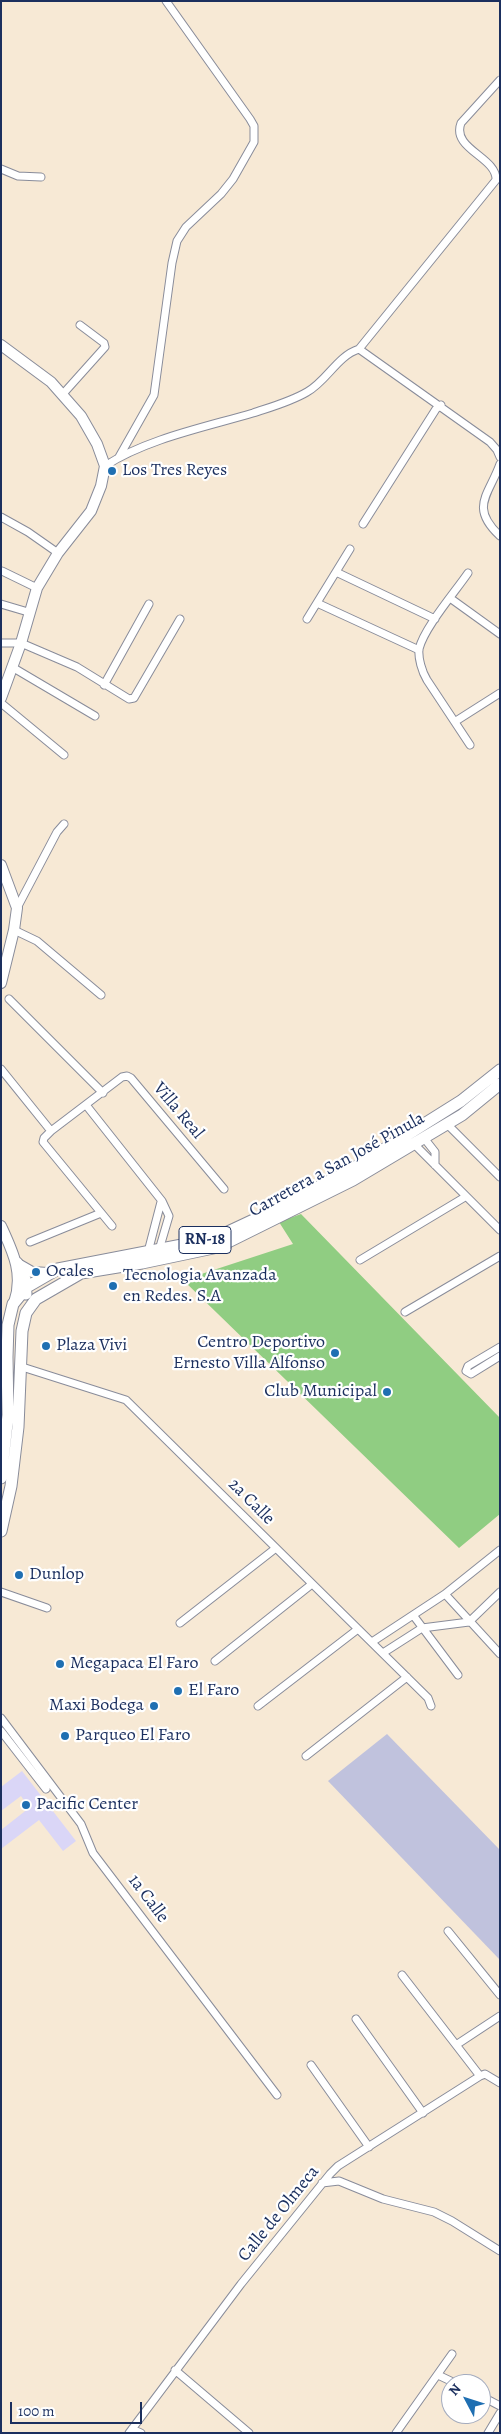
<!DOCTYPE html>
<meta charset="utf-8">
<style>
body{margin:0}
#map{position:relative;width:501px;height:2434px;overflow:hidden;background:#f7e9d5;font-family:Alegreya,serif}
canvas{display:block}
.frame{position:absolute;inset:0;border:2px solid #1b2f5e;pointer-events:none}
.north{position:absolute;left:441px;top:2374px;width:50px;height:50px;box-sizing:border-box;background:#fff;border:1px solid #a4acbf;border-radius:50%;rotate:310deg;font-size:14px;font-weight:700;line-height:20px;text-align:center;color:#1b2f5e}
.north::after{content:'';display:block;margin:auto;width:18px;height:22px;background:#1f6fb2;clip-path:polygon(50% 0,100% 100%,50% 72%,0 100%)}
.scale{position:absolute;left:10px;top:2402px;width:132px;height:22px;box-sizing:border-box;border:2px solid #1b2f5e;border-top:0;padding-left:6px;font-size:15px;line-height:18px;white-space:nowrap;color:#1b2f5e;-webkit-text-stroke:4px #fff;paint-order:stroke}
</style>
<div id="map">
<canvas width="501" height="2434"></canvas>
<div class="frame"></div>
<div class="north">N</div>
<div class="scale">100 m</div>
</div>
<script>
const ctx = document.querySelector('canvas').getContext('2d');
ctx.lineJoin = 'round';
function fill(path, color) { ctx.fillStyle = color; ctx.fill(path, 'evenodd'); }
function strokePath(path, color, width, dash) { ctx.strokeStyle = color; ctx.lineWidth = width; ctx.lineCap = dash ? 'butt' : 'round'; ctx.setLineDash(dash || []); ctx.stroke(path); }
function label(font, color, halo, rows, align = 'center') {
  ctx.font = font + ' Alegreya,serif'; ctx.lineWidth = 4.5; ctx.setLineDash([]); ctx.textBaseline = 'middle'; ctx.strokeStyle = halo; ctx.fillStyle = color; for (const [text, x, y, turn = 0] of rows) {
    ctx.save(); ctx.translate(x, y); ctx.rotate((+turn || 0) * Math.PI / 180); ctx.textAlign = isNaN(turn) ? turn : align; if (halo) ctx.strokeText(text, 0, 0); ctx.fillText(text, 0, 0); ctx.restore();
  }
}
fill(new Path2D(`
 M22,1771L76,1841L63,1851L39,1820L1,1849V1830L29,1808L21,1796L1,1811V1787Z`), '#dad6f7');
fill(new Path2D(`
 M387,1734L500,1850V1960L328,1781Z`), '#c0c2dd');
fill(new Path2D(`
 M301,1214L500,1418V1514L459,1548L183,1280L293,1244L279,1222Z`), '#90cd82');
const street = new Path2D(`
 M1,169L18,176L41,177
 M359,349L496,180C497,157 451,149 461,123L500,80
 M62,395L105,347L104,343L80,325
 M119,457L154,395L172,263L177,241L186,227L221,194L233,179L254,142V126L250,119L166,1
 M500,464C489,495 469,507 500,536
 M105,466C146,439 206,427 253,413C271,407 290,402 307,392C327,381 337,356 359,349L490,442L497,450L500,457
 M1,517L28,532L58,553
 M363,524L436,409L441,405
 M2,571L37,588
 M336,572L435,619
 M468,573C455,592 424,628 419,649C418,658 422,672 427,680L470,745
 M450,598L500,634
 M317,603L419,650
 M1,604L28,612
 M307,619L350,549
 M1,643H21L77,667L129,699L134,698L180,619
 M12,667L95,716
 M104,685L149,604
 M1,703L64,755
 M456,721L500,693
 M17,908L57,832L64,824
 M14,930L37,941L101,995
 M9,999L103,1093
 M1,1069L51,1131
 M86,1105L162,1201L169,1216L159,1250
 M447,1124L500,1177
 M424,1138L435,1152V1165
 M414,1144L500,1230
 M112,1226L43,1142L44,1138L51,1131L122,1077L127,1076L131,1078L224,1189
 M30,1242L101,1213
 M148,1252L161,1202
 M360,1260L465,1197
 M405,1312L500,1256
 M500,1347L468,1366L466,1371L471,1374L500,1356
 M19,1366L126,1400L428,1698L431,1706
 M1,1592L47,1608
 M445,1594L500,1654
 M413,1615L458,1675
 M180,1623L276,1548
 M372,1642L445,1594L500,1550
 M383,1653L422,1628L469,1622L500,1592
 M215,1661L312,1584
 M258,1706L358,1629
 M1,1718L81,1824L93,1853L277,2095
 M1,1731L46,1789
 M306,1756L407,1677
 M448,1931L500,1995
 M402,1975L480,2076
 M356,2019L423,2113
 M456,2045L500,2016
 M311,2065L369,2147
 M322,2183L339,2181L383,2199L434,2212L452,2221L500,2251
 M175,2370L249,2433
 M438,2375L457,2384
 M481,2396L500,2406
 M132,2429L141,2433
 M129,2433L241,2284L330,2174L338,2166L480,2076L485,2074L500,2083
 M396,2433L452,2354
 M488,2433L500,2413`);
const secondary = new Path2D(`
 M1,345L51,382L81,416L97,444L105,466L101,486L91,511L58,553L37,588L21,643L1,698
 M1,865L17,908L14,930L1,983
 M1,1226C13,1252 24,1274 14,1303
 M18,1264L32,1272L48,1273`);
const primary = new Path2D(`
 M17,1263L25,1279L26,1294
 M1,1478L8,1415L7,1357L8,1325L13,1304L27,1287L58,1269L213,1239L260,1217L351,1170L461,1101L500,1070
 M1,1531L11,1486L18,1427L22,1331L26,1313L36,1299L81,1273L142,1263L218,1247L353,1180L462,1115L500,1084`);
strokePath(street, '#898c9a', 9);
strokePath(secondary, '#898c9a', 12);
strokePath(primary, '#898c9a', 13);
strokePath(street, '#fff', 7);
strokePath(secondary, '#fff', 10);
strokePath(primary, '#fff', 11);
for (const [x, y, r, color] of [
 [112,471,5,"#1f6fb2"],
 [36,1272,5,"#1f6fb2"],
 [113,1286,5,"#1f6fb2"],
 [46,1346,5,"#1f6fb2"],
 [335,1353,5,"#1f6fb2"],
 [387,1392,5,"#1f6fb2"],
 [19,1575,5,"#1f6fb2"],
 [60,1664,5,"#1f6fb2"],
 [178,1691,5,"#1f6fb2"],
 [154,1706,5,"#1f6fb2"],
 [65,1736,5,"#1f6fb2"],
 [26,1805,5,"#1f6fb2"]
]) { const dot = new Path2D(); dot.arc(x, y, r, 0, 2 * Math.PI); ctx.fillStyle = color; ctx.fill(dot); strokePath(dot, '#fff', 2); }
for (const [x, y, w] of [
 [205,1240,52]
]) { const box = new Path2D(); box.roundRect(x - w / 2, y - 13.5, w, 27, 4); ctx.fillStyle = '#fff'; ctx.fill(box); strokePath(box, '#1b2f5e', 1); }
label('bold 16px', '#1b2f5e', null, [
 ["RN-18",205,1240]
]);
label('18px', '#1b2f5e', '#fff', [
 ["Los Tres Reyes",122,471],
 ["Ocales",46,1272],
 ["Tecnologia Avanzada",123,1276],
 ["en Redes. S.A",123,1297],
 ["Centro Deportivo",325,1343,"right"],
 ["Ernesto Villa Alfonso",325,1364,"right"],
 ["Plaza Vivi",56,1346],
 ["Club Municipal",377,1392,"right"],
 ["Dunlop",29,1575],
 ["Megapaca El Faro",70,1664],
 ["El Faro",188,1691],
 ["Maxi Bodega",144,1706,"right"],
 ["Parqueo El Faro",75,1736],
 ["Pacific Center",36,1805]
], 'left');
label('18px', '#1b2f5e', '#fff', [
 ["Villa Real",178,1111,50],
 ["Carretera a San José Pinula",337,1165,-29],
 ["2a Calle",251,1502,45],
 ["1a Calle",148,1899,53],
 ["Calle de Olmeca",279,2214,-51]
]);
</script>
